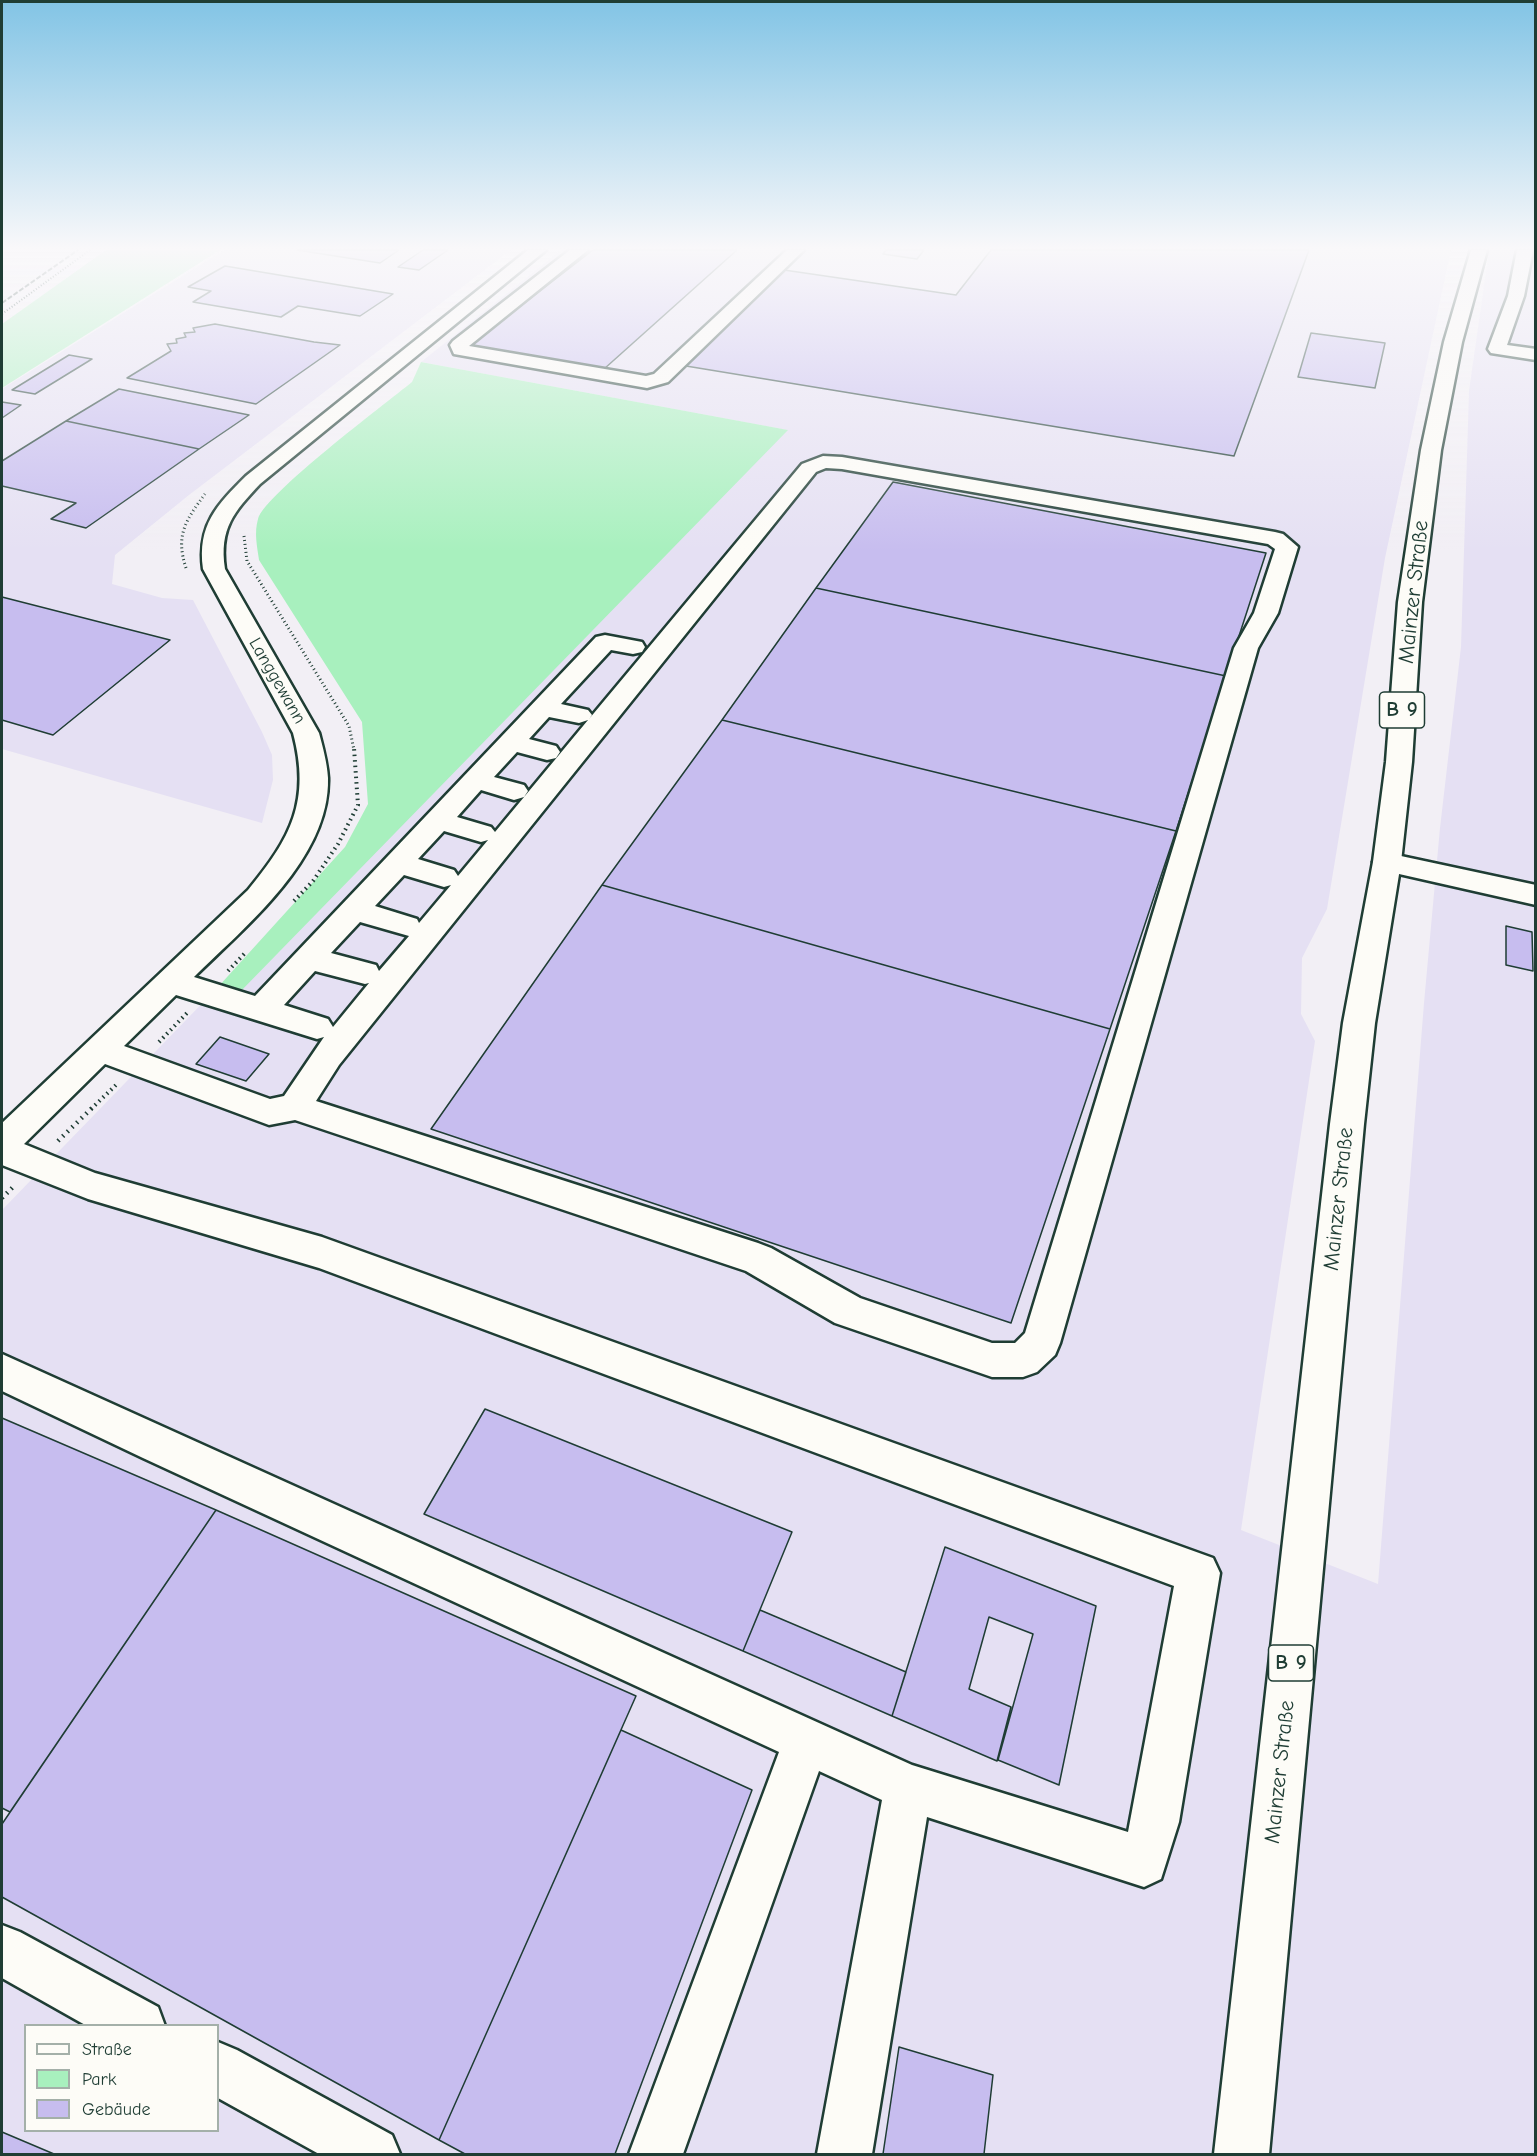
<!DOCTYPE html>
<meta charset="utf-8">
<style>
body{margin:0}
#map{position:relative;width:1537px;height:2156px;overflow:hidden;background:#f2eff5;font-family:"Comic Neue",sans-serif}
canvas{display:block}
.frame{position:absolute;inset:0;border:3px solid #1f3d34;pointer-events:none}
.legend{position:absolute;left:24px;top:2024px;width:195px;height:108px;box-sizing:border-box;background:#fdfcf7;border:2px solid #a4b0a9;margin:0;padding:8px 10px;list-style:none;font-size:18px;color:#1f3d34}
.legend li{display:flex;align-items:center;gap:12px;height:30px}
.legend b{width:30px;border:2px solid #a4b0a9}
</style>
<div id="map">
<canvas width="1537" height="2156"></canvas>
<div class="frame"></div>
<ul class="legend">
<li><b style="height:8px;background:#fdfcf7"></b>Straße</li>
<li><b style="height:16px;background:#a8f0be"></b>Park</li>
<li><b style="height:16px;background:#c7bdef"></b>Gebäude</li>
</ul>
</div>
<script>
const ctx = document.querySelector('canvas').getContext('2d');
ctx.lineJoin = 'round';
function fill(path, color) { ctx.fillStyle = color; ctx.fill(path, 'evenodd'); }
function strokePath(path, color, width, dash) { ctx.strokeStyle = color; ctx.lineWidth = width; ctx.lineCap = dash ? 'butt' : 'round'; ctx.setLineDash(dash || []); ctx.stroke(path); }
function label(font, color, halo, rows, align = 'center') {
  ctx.font = font + ' "Comic Neue",sans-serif'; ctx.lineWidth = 4.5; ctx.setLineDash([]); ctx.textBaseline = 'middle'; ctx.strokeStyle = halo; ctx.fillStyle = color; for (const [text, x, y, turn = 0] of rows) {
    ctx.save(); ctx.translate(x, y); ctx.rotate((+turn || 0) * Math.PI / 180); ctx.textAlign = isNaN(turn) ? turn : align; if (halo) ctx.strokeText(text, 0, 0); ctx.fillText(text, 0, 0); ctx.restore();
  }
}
fill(new Path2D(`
 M224,250H511L189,495L115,555L112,584L162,598L193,600L262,732L272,755L273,780L262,823L2,749V389Z
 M561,250H1451L1385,558L1327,909L1302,958L1301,1014L1315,1041L1241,1530L1378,1584L1424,1003L1440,828L1461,647L1469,391L1489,250H1535V2154H2V1210L218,987L787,430L421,362ZM26,2026H218V2130H26Z`), '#e5e0f3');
fill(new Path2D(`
 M106,250H220L2,388V324Z
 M421,362L788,430L239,993L218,987L345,847L368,804L362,722L259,560C257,546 254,533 258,519C265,494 385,404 412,382Z`), '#a8f0be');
const building = new Path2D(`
 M297,250H399L380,263Z
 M423,250H448L419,270L398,267Z
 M593,250H737L604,369L470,345Z
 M886,250H924L917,259L883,254Z
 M991,250H1309L1234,456L686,366L784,270L956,295Z
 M225,266L393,294L360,316L298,306L281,317L193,302L211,291L188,287Z
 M215,324L314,342L340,345L256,404L127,378L171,351L167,344L177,343L176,339L186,337L184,333L195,332L193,328Z
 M1311,333L1385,343L1375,388L1298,377Z
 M69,355L92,359L35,394L12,390Z
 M119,389L249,415L199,449L66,421Z
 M2,402L21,405L2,418Z
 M66,421L199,449L86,528L51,519L76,503L2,486V461Z
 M893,482L1266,553L1226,676L816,588Z
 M816,588L1226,676L1176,831L722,720Z
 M2,597L170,640L53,735L2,720Z
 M722,720L1176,831L1110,1029L602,885Z
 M602,885L1110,1029L1011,1323L431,1129Z
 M1506,926L1532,932L1533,971L1506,965Z
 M220,1037L269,1054L246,1081L196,1064Z
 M485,1409L792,1532L743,1651L424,1514Z
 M2,1418L216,1510L10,1812L2,1808Z
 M216,1510L636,1696L439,2140L2,1897V1824Z
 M945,1547L1096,1606L1059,1785L998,1760L1033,1634L989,1617L969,1689L1011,1707L997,1761L892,1716Z
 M760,1610L906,1672L892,1716L743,1651Z
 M621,1730L752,1790L615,2154H465L439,2140Z
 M899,2047L993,2075L984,2154H883Z
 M2,2132L54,2154H2Z`);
fill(building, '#c7bdef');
strokePath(building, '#1f3d34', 1.5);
const minor = new Path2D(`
 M528,250H546L260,484C234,512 219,528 225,569L319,733C323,748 327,762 328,778C330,858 246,926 194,977L255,996L596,637L605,635L642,642L645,647L642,652L633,654L611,650L561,704L588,710L592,715L589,719L802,464L823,456L842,457L1275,532L1283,534L1298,547L1278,613L1258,648L1060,1343L1055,1355L1037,1372L1023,1377H992L835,1323L746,1271L295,1120L269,1125L105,1064L24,1144L95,1173L322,1237L1213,1558L1220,1573L1179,1822L1161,1879L1144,1887L927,1817L872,2154H817L882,1800L819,1771L683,2154H629L779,1752L143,1458L2,1391V1354L912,1765L1128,1832L1174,1586L319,1268L88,1199L2,1165V1123L248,890C291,838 311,801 293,733L203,569C197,525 217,505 246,476ZM826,468L842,469L1268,544L1275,549L1254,613L1234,648L1025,1333L1015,1343H992L860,1298L771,1248L758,1243L316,1101L339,1065L816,472ZM549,717L579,723L588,720L495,832L491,827L457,817L481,790L514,800L524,797L528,791L524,785L494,777L517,752L547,760L556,758L560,752L556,746L529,739ZM444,831L481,842L488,840L458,876L454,870L418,859ZM404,875L444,887L451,885L419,923L417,919L375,906ZM360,922L409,936L379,971L376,965L331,953ZM315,971L365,984L369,983L333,1027L328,1019L284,1005ZM176,995L317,1039L324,1037L284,1096L270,1099L124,1046Z
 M570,250H588L469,346L646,376L654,374L787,250H804L668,382L647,388L454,354L450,345L453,341Z
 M1517,250H1533L1524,296L1507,345L1536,349V360L1491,353L1488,349L1508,296Z
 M1387,853L1536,885V905L1377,869L1373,862L1377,855Z
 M2,1925L20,1932L158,2007L165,2026H87L2,1978Z
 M218,2042L237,2050L392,2135L400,2154H319L218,2098Z`);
const major = new Path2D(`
 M1471,250H1487L1462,342L1441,450L1422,602L1412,762L1401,862L1375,1023L1364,1124L1269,2154H1214L1330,1124L1343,1023L1373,862L1386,762L1398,602L1421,450L1444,342Z`);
strokePath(minor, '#1f3d34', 5);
strokePath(major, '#1f3d34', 5);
strokePath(new Path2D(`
 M2,314L90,250`), '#1f3d34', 2, [1, 2]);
strokePath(new Path2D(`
 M244,536L247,561L349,726L354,750
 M186,568C175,535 186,520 205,494`), '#1f3d34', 3, [1, 3]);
strokePath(new Path2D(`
 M294,901L313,881L338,844L358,805L354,748
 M228,971L245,953
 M159,1042L187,1013
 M91,1109L117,1084`), '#1f3d34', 4, [1.5, 4]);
strokePath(new Path2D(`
 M58,1141L93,1107
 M2,1198L15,1185`), '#1f3d34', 4.5, [1.5, 5]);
fill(minor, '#fdfcf7');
fill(major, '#fdfcf7');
strokePath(new Path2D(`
 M2,303L78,250`), '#1f3d34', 2, [5, 2]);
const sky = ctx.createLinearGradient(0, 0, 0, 552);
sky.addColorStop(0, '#82c4e5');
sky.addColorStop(0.45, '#f9f8fa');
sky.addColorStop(1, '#f9f8fa00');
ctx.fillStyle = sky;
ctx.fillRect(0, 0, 1537, 552);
label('18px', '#1f3d34', '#fdfcf7', [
 ["Langgewann",277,681,60]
]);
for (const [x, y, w] of [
 [1402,710,45],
 [1291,1663,45]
]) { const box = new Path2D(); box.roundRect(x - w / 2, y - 18, w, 36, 4.5); ctx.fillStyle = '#fdfcf7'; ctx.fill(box); strokePath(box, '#1f3d34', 1.5); }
label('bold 21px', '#1f3d34', null, [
 ["B 9",1402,710],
 ["B 9",1291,1663]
]);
label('22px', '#1f3d34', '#fdfcf7', [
 ["Mainzer Straße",1414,592,-84],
 ["Mainzer Straße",1339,1199,-84],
 ["Mainzer Straße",1280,1772,-84]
]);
</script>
